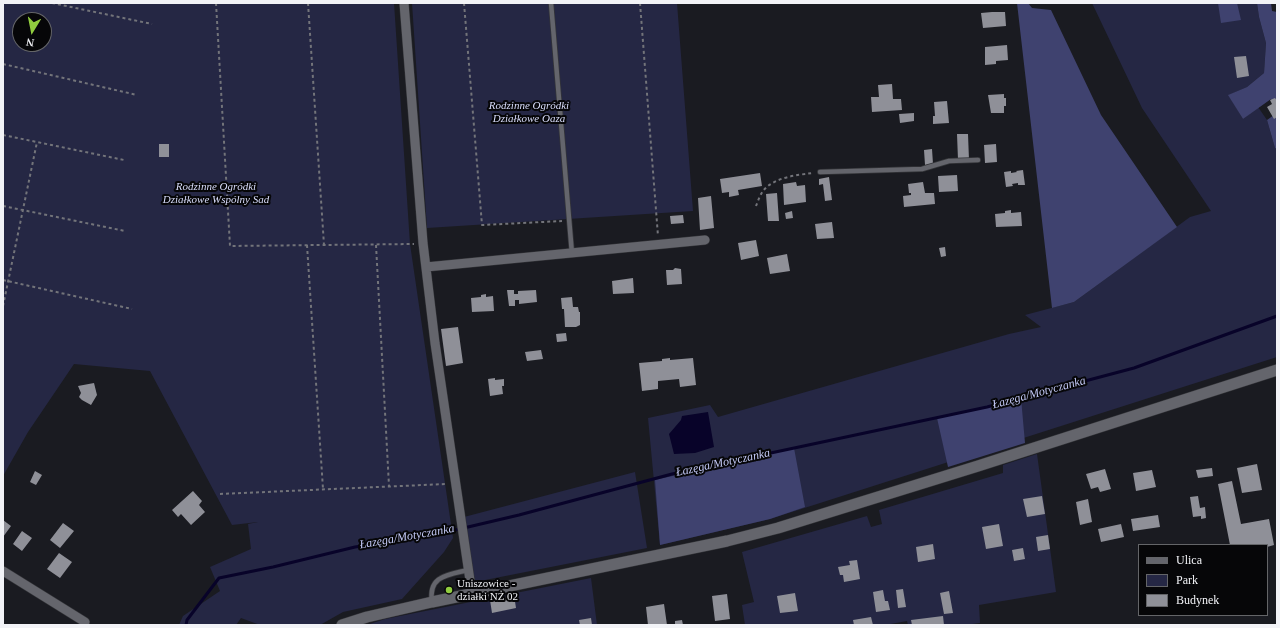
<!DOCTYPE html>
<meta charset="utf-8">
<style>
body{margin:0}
#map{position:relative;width:1280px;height:628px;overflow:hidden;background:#1a1b21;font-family:Georgia,serif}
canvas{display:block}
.frame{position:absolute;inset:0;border:4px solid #f2f3f7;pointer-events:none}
.legend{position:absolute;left:1138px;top:544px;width:130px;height:72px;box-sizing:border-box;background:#060608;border:1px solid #646568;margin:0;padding:5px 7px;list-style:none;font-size:12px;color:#f2f3f7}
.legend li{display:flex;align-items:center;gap:8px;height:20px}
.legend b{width:20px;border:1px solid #646568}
.north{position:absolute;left:12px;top:12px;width:40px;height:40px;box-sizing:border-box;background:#060608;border:1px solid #646568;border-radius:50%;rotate:190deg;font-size:11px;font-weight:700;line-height:16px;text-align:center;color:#f2f3f7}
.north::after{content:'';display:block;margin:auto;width:14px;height:18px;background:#91cd3f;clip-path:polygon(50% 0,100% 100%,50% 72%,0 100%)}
</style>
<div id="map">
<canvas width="1280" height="628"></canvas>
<div class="frame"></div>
<ul class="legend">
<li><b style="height:5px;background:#64656c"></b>Ulica</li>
<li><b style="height:11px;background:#252744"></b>Park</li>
<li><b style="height:11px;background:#8f9098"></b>Budynek</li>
</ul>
<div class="north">N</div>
</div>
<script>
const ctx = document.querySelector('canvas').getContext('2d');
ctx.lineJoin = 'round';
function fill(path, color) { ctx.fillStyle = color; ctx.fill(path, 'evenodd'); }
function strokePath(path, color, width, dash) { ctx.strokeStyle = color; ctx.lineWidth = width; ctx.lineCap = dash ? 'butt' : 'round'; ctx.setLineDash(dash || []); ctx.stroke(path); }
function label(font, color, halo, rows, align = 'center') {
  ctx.font = font + ' Georgia,serif'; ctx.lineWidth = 4; ctx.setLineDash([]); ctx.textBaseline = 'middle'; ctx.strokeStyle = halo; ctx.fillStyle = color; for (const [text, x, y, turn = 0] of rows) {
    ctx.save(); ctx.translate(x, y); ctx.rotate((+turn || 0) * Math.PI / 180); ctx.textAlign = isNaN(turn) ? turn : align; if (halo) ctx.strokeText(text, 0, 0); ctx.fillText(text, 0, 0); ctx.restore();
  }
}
fill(new Path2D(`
 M3,3H394L410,244L453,538L444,552L402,599L343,612L320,625H260L241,618L236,625H179L183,616L220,591L210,567L251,549L248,524L258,522L232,525L150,371L74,364L28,432L3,476ZM20,20H44V44H20Z
 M412,3H677L693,211L427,228Z
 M1092,3H1257L1259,17L1266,43L1264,73L1247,87L1229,95L1243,119L1258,107L1267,120L1275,148L1277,149V357L770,519L660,545L648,418L710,405L718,417L1009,334L1041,327L1025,315L1074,302L1190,217L1211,211L1142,108Z
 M1037,454L1056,592L979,605L980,623L965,625H908L907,621L885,625H745L742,605L754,602L742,552L867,516L871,527L882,524L879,510L1003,473V465Z
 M635,472L647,548L475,582L464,517Z
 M591,578L597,625H367L385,619Z`), '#252744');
fill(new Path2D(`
 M1017,3H1028L1032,8L1051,10L1101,115L1177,227L1074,302L1052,308Z
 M1218,3H1237L1241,20L1221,23Z
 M1257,3H1271L1272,11L1277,12V108L1271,99L1243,119L1228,95L1247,87L1264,73L1266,43L1259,17Z
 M1277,113V149L1275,148L1267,120Z
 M1021,398L1025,443L948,467L937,418Z
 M794,448L805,507L770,519L660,545L655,480Z`), '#3f426f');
fill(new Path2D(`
 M708,412L714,447L695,453L674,454L669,434L681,420L682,416Z`), '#080329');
strokePath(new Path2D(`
 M186,625L187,620L219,578L273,567L355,547L434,535L519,515L672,474L987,407L1134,368L1277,316`), '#080329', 3);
fill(new Path2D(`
 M992,12H1005L1006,26L983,28L981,13Z
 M1007,45L1008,60L996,61V64L985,65V47Z
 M1246,56L1249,76L1237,78L1234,57Z
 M892,84L893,99H901L902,110L872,112L871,97H879L878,85Z
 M1004,94V98H1006V106H1004V113H991L988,95Z
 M1275,98L1277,101V117L1274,119L1267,107L1272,104L1270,100Z
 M947,101L949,123L933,124V116H935L934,102Z
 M914,113V121L900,123L899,114Z
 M957,134H968L969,160H958Z
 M159,144H169V157H159Z
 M996,144L997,162L985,163L984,145Z
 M932,149L933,164L925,165L924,150Z
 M1023,170L1025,185H1018V183L1012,184L1013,186L1006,187L1004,172L1011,171V173L1017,172L1016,171Z
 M760,173L762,186L738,190L739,195L729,197V192L722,193L720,179Z
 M957,175L958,191L939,192L938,176Z
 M829,177L832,200L825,201L823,184L819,185V179Z
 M796,182L797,186L805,185L806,202L784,205L783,184Z
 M923,182L925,193H934L935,204L904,207L903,196L911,195V193H909L908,184Z
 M777,193L779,221H768L766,194Z
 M711,196L714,228L700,230L698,198Z
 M1011,210V213L1021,212L1022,226L996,227L995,214L1005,213V211Z
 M792,211L793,218L786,219L785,213Z
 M683,215L684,223L671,224L670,216Z
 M832,222L834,238L817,239L815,224Z
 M756,240L759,256L741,260L738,243Z
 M945,247L946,256L941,257L939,248Z
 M787,254L790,271L770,274L767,258Z
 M675,268L681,269L682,284L667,285L666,270H673Z
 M633,278L634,293L613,294L612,281Z
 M507,290H514V294H518V291L536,290L537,302L519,304V300H515V306H509Z
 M486,294V297L493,296L494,311L472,312L471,298L481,297V295Z
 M572,297L573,307H578L579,312H580V325L576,327H565L564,309H562L561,298Z
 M458,327L463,363L446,366L441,329Z
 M566,333L567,341L557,342L556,334Z
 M541,350L543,359L527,361L525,352Z
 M670,358V360L693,358L696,385L680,387L679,379L658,381V389L642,391L639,363L662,361V359Z
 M495,378V380L504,379V386H502L503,394L490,396L488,379Z
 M94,383L97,395L91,405L82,400L79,397L81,393L78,386Z
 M1257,464L1262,490L1242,493L1237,468Z
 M1212,468L1213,476L1198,478L1196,470Z
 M1105,469L1111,489L1100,492L1098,487L1091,489L1086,474Z
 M1152,470L1156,487L1136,491L1133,473Z
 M35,471L42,475L36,485L30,482Z
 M1232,481L1241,524L1269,519L1274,545L1267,547V545H1230L1218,484Z
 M193,491L202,501L199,505L205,512L191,525L181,514L178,517L172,510Z
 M1042,496L1045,514L1027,517L1023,499Z
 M1198,496L1200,508L1205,507L1206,518L1201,519V516L1193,517L1190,497Z
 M1088,499L1092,522L1080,525L1076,502Z
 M1158,515L1160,527L1133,531L1131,519Z
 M3,520L11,526L3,537Z
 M63,523L74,531L60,548L50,540Z
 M999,524L1003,546L986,549L982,527Z
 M1121,524L1124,537L1101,542L1098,529Z
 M22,531L32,538L22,551L13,544Z
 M1048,535L1050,549L1038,551L1036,537Z
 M933,544L935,559L918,562L916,547Z
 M1023,548L1025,559L1014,561L1012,550Z
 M59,553L72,562L60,578L47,569Z
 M857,560L860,579L844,582L843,575H840L838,567L850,565L849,561Z
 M903,589L906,607L898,608L896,590Z
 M883,590L885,601H888L890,610L876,612L873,592Z
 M949,591L953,613L944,614L940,593Z
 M795,593L798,611L780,613L777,596Z
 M727,594L730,619L715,621L712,596Z
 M514,595L516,608L492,613L490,600Z
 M664,604L667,625H657L656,624L648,625L646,607Z
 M943,616L944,625H912L911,620Z
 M871,617L873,625H854L853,620Z
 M591,618L592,625H580L579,620Z
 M682,620L683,625H675V621Z`), '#8f9098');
const service = new Path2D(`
 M551,3L572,254
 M820,172L922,169L949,161L978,160
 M432,602C428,576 447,575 468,570`);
const minor = new Path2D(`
 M404,3L423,243L435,343L472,594
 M426,267L705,240
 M3,571L85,622`);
const tertiary = new Path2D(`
 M342,625L367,617L432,602L727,541L778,528L978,466L1277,370`);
strokePath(service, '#343539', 6);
strokePath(minor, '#343539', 10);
strokePath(tertiary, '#343539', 12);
strokePath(new Path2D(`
 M52,3L152,24
 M216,3L230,246L414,244
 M308,3L324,245
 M464,3L482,225L562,221
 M640,3L658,236
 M3,64L137,95
 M3,135L124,160
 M3,206L125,231
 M756,206C758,201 760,195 763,191C774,177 797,175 813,173
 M307,245L323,489
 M376,245L389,486
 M3,280L132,309
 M3,306L37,142
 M220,494L446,484`), '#73747a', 2, [3, 3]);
strokePath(service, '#64656c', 4.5);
strokePath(minor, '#64656c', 9);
strokePath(tertiary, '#64656c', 11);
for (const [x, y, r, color] of [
 [449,590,4,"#91cd3f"]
]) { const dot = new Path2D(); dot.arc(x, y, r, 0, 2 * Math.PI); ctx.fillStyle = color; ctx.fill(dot); strokePath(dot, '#060608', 1.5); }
label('italic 11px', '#d9ddfb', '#060608', [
 ["Rodzinne Ogródki",529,106],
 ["Działkowe Oaza",529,119],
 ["Rodzinne Ogródki",216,187],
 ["Działkowe Wspólny Sad",216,200]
]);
label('11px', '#f2f3f7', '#060608', [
 ["Uniszowice -",457,584],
 ["działki NŻ 02",457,597]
], 'left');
label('italic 12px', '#c4caf7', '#060608', [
 ["Łazęga/Motyczanka",1039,393,-15],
 ["Łazęga/Motyczanka",723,463,-12],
 ["Łazęga/Motyczanka",407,537,-10]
]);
</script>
